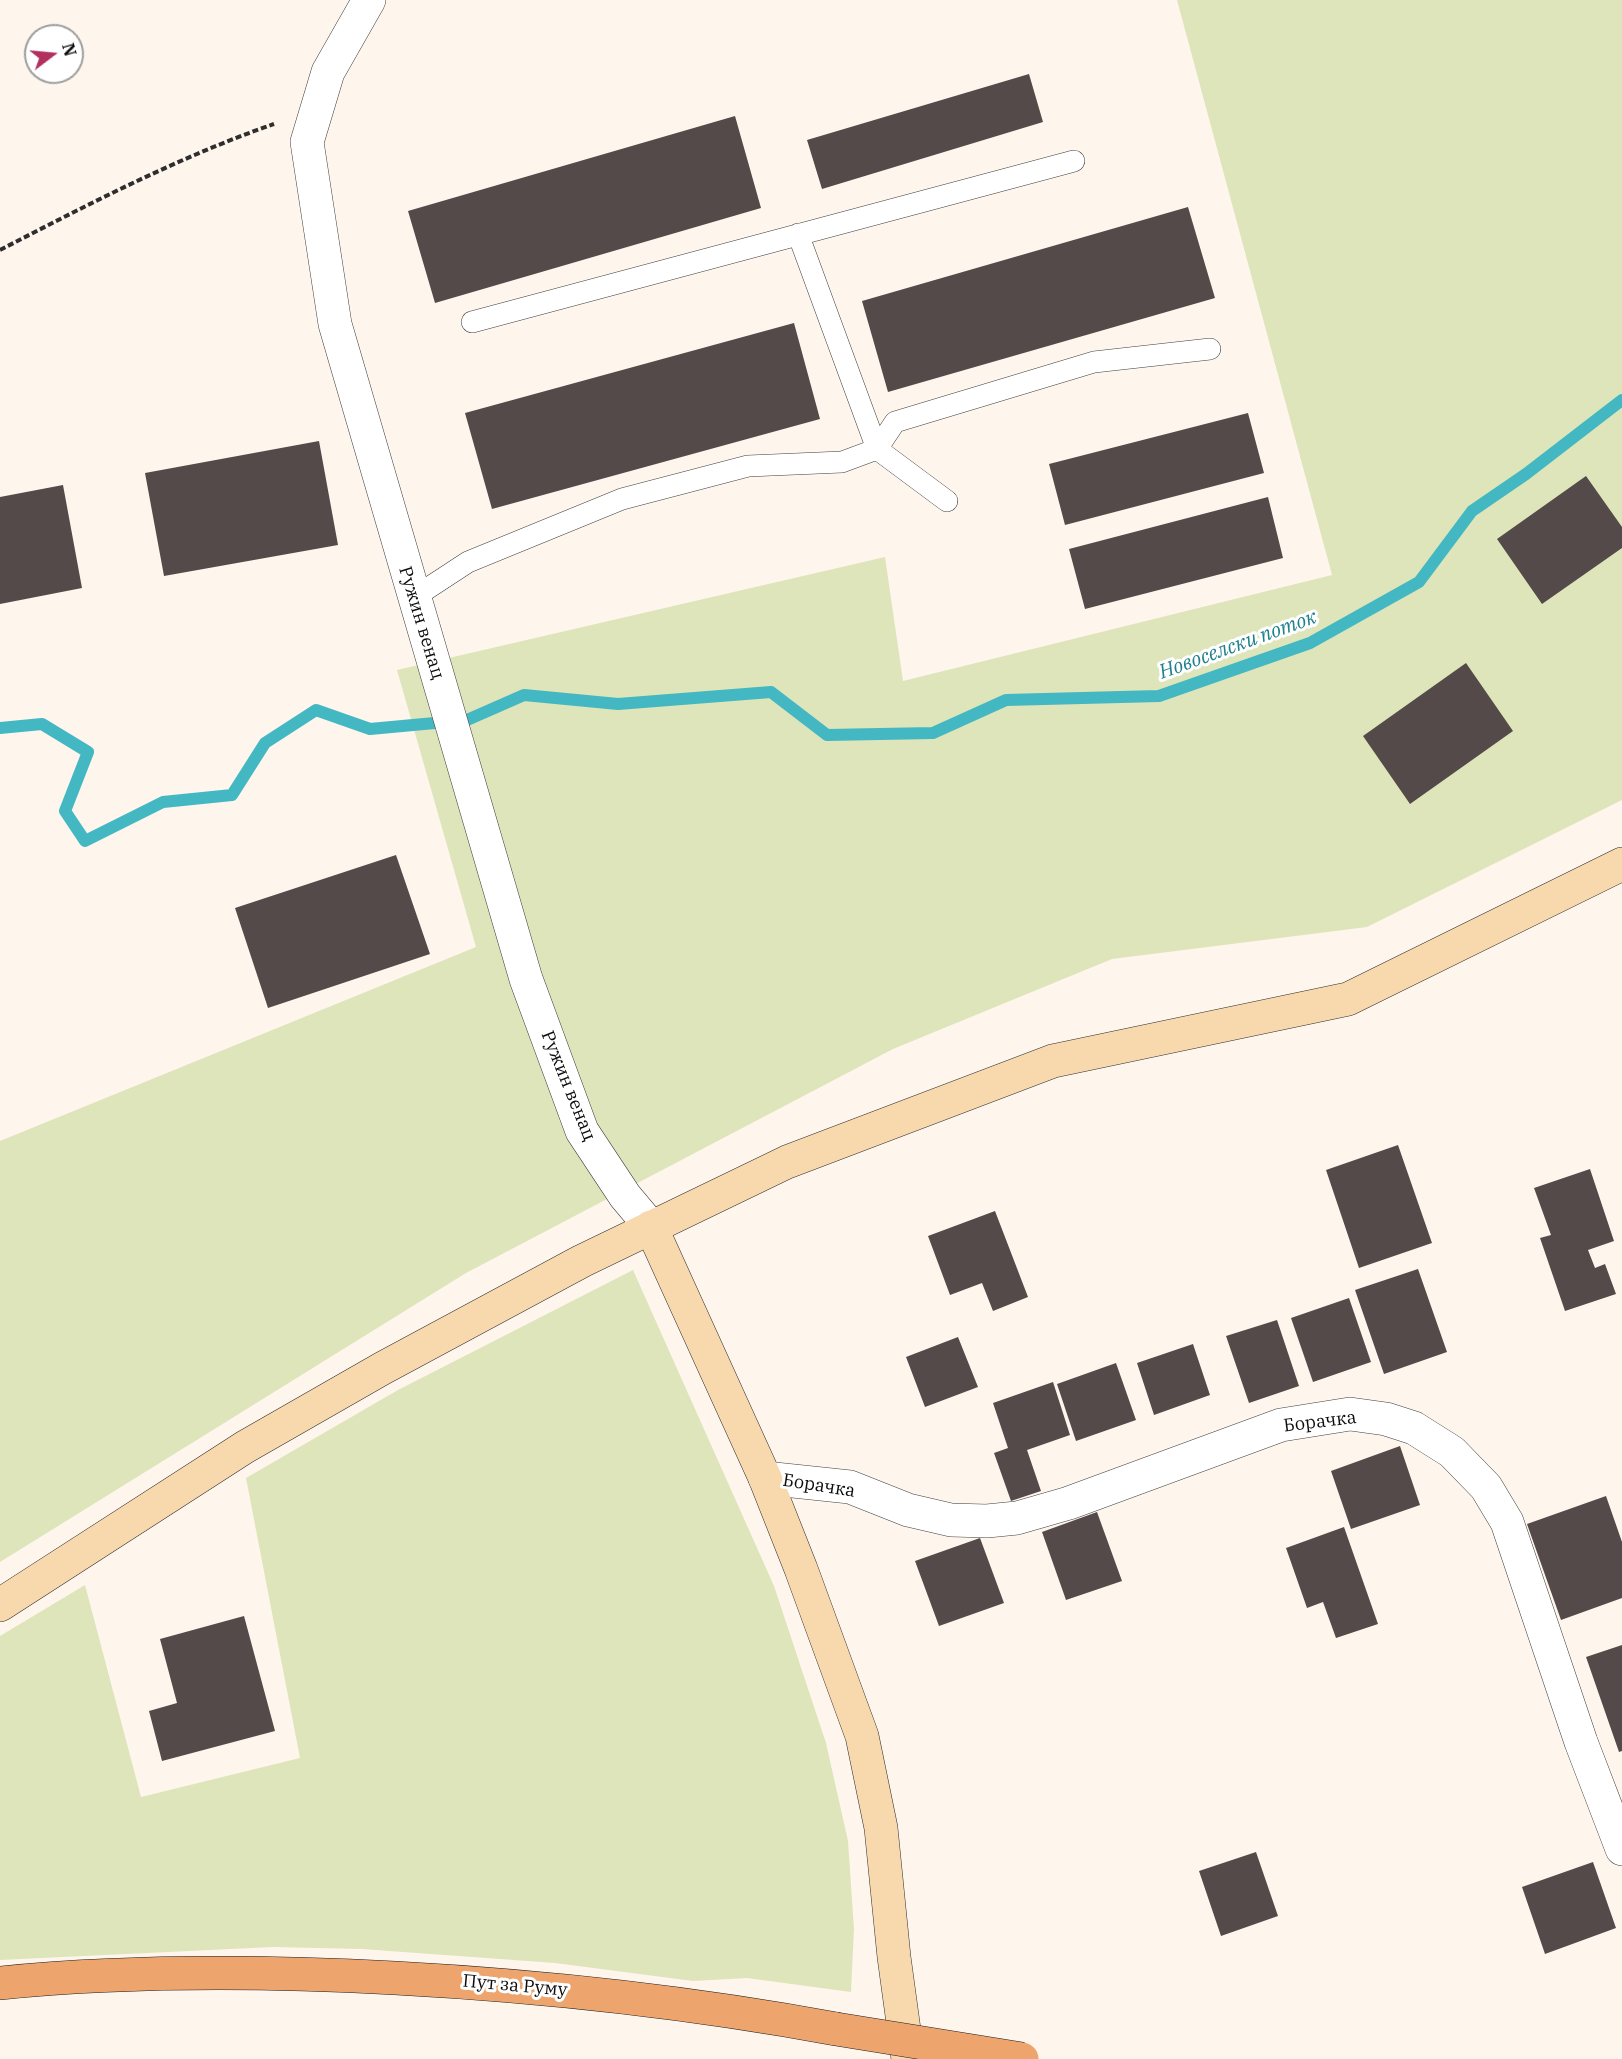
<!DOCTYPE html>
<meta charset="utf-8">
<style>
body{margin:0}
#map{position:relative;width:1622px;height:2059px;overflow:hidden;background:#fef5ed;font-family:"IBM Plex Serif",serif}
canvas{display:block}
.north{position:absolute;left:24px;top:24px;width:60px;height:60px;box-sizing:border-box;background:#fff;border:2px solid #9e9e9e;border-radius:50%;rotate:74deg;font-size:16px;font-weight:700;line-height:24px;text-align:center;color:#0c0c0c}
.north::after{content:'';display:block;margin:auto;width:21px;height:27px;background:#b13060;clip-path:polygon(50% 0,100% 100%,50% 72%,0 100%)}
</style>
<div id="map">
<canvas width="1622" height="2059"></canvas>
<div class="north">N</div>
</div>
<script>
const ctx = document.querySelector('canvas').getContext('2d');
ctx.lineJoin = 'round';
function fill(path, color) { ctx.fillStyle = color; ctx.fill(path, 'evenodd'); }
function strokePath(path, color, width, dash) { ctx.strokeStyle = color; ctx.lineWidth = width; ctx.lineCap = dash ? 'butt' : 'round'; ctx.setLineDash(dash || []); ctx.stroke(path); }
function label(font, color, halo, rows, align = 'center') {
  ctx.font = font + ' "IBM Plex Serif",serif'; ctx.lineWidth = 6; ctx.setLineDash([]); ctx.textBaseline = 'middle'; ctx.strokeStyle = halo; ctx.fillStyle = color; for (const [text, x, y, turn = 0] of rows) {
    ctx.save(); ctx.translate(x, y); ctx.rotate((+turn || 0) * Math.PI / 180); ctx.textAlign = isNaN(turn) ? turn : align; if (halo) ctx.strokeText(text, 0, 0); ctx.fillText(text, 0, 0); ctx.restore();
  }
}
fill(new Path2D(`
 M1177,0H1622V800L1367,927L1112,959L893,1049L466,1273L0,1562V1141L476,947L397,670L885,557L903,681L1332,575Z
 M633,1270L774,1586L826,1743L848,1841L854,1929L851,1992L747,1978L693,1981L555,1963L362,1949L273,1947L0,1960V1636L85,1585L141,1797L300,1758L246,1478L398,1390Z`), '#dee5ba');
strokePath(new Path2D(`
 M0,728L42,724L88,752L65,811L85,841L163,802L232,795L265,743L316,710L370,729L467,720L524,695L618,704L771,692L827,735L933,733L1006,700L1159,696L1310,643L1419,582L1472,511L1526,474L1622,400`), '#43b8c2', 12);
fill(new Path2D(`
 M1029,74L1043,122L822,189L807,140Z
 M735,116L761,208L435,303L408,211Z
 M1188,207L1215,298L888,392L862,301Z
 M794,323L820,419L492,509L465,413Z
 M1248,413L1264,473L1065,525L1049,464Z
 M319,441L338,545L164,576L145,473Z
 M1586,476L1622,527V548L1542,604L1497,539Z
 M63,485L82,588L0,604V497Z
 M1268,497L1283,558L1085,609L1069,549Z
 M1466,663L1513,731L1410,804L1363,736Z
 M396,855L430,954L268,1008L235,908Z
 M1398,1145L1432,1243L1359,1268L1326,1170Z
 M1590,1169L1614,1241L1588,1250L1595,1268L1605,1264L1616,1294L1565,1311L1540,1238L1551,1235L1534,1188Z
 M995,1211L1028,1297L993,1311L982,1283L950,1295L928,1236Z
 M1418,1269L1447,1352L1384,1374L1355,1290Z
 M1349,1298L1371,1362L1313,1382L1291,1318Z
 M1277,1320L1299,1386L1249,1403L1226,1336Z
 M958,1337L978,1387L925,1407L906,1357Z
 M1193,1344L1210,1395L1154,1415L1137,1363Z
 M1116,1363L1136,1420L1076,1441L1057,1384Z
 M1053,1382L1070,1435L1027,1450L1041,1491L1011,1501L994,1453L1008,1448L993,1403Z
 M1400,1446L1420,1505L1351,1529L1331,1471Z
 M1606,1496L1622,1542V1598L1561,1620L1527,1524Z
 M1097,1512L1122,1581L1066,1600L1042,1532Z
 M1344,1527L1378,1624L1336,1638L1323,1602L1307,1608L1286,1548Z
 M980,1538L1004,1603L939,1626L915,1561Z
 M244,1616L275,1731L162,1761L149,1711L177,1703L160,1639Z
 M1622,1645V1751L1619,1752L1586,1657Z
 M1256,1852L1278,1916L1221,1936L1199,1871Z
 M1593,1862L1616,1928L1545,1954L1522,1887Z`), '#544a4a');
const service = new Path2D(`
 M798,234L877,449L947,501
 M472,322L1074,161
 M413,598L468,562L622,499L748,466L842,462L877,449L895,422L1094,362L1210,349`);
const minor = new Path2D(`
 M369,0L328,72L307,142L335,324L526,979L582,1131L625,1196L651,1227
 M765,1478L850,1487L908,1510L951,1520L987,1521L1017,1518L1069,1503L1281,1425L1350,1414L1386,1419L1414,1428L1452,1452L1486,1487L1507,1522L1581,1742L1622,1849`);
const secondary = new Path2D(`
 M651,1227L765,1478L801,1569L862,1736L881,1828L894,1957L908,2059
 M0,1605L245,1447L383,1368L582,1261L787,1162L1053,1061L1348,999L1622,864`);
const primary = new Path2D(`
 M0,1983C131,1970 264,1971 395,1978C543,1986 690,2002 836,2029`);
strokePath(service, '#3f3f3f', 22);
strokePath(minor, '#3f3f3f', 34);
strokePath(secondary, '#2e2e2e', 34);
strokePath(primary, '#1d1d1d', 34);
strokePath(new Path2D(`
 M0,250C89,204 179,157 274,124`), '#2e2e2e', 4, [6, 3]);
strokePath(service, '#fff', 21);
strokePath(minor, '#fff', 33);
strokePath(secondary, '#f8d8ad', 33);
strokePath(primary, '#eda56d', 33);
const primaryBridge = new Path2D(`
 M836,2029L1022,2059`);
strokePath(primaryBridge, '#1d1d1d', 34, []);
strokePath(primaryBridge, '#eda56d', 33);
label('18px', '#0c0c0c', '#fff', [
 ["Ружин венац",421,623,73],
 ["Ружин венац",568,1086,68],
 ["Борачка",1320,1422,-7],
 ["Борачка",819,1486,9],
 ["Пут за Руму",515,1986,5]
]);
label('italic 20px', '#1f808d', '#fff', [
 ["Новоселски поток",1238,645,-20]
]);
</script>
